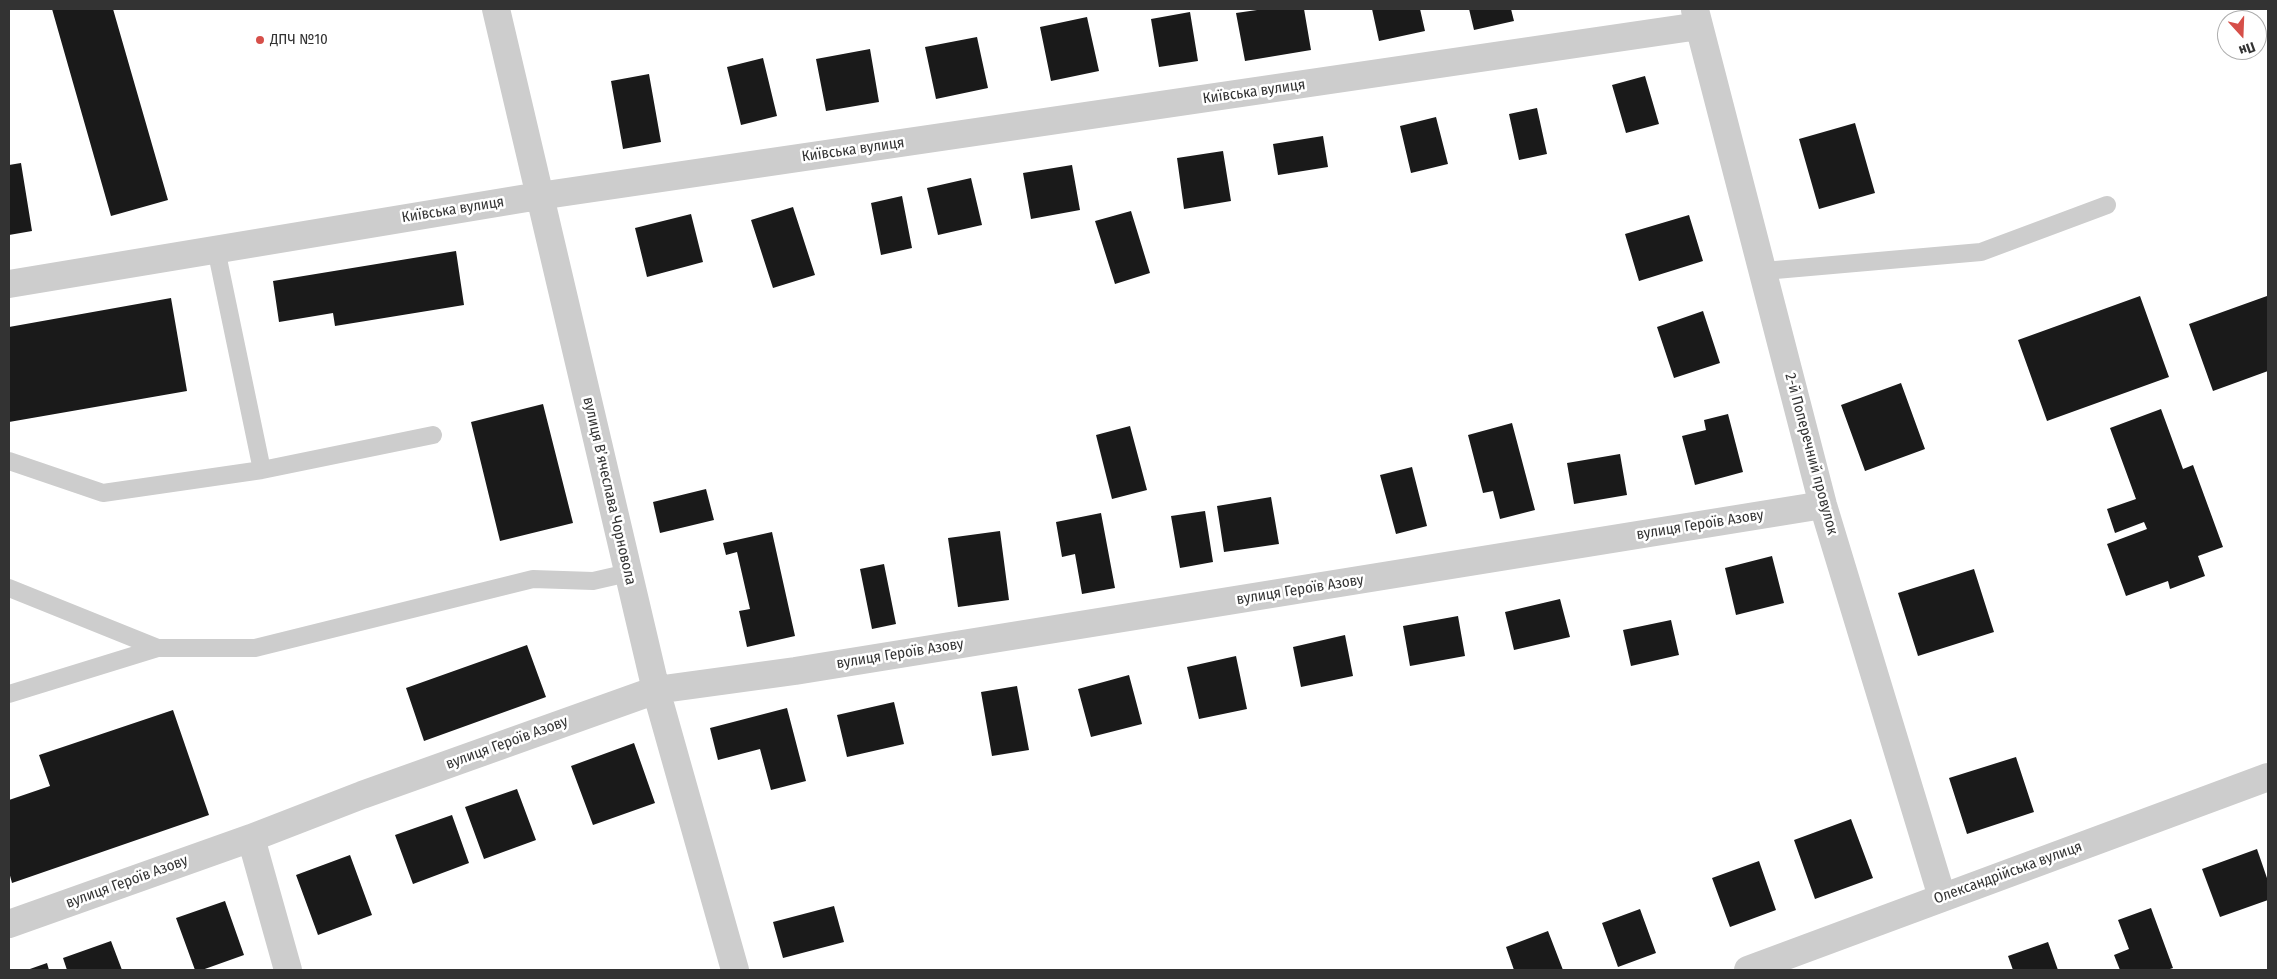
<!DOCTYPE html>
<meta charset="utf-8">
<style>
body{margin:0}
#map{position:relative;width:2277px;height:979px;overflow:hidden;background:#fff;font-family:"Fira Sans Condensed",sans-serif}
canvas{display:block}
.frame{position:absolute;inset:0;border:10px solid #333;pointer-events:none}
.north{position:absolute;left:2217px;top:10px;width:50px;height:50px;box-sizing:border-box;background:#fff;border:1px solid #adadad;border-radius:50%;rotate:160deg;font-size:14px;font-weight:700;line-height:20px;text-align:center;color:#333}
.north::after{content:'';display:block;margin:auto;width:18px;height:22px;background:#d64f49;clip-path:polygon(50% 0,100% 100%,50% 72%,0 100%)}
</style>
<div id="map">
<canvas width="2277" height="979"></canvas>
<div class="frame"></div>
<div class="north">Пн</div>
</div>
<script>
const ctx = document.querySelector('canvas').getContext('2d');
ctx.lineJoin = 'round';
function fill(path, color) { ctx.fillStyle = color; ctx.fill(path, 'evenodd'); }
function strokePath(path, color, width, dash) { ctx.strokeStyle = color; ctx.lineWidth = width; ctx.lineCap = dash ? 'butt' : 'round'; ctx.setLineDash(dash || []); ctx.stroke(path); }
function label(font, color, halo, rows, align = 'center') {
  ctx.font = font + ' "Fira Sans Condensed",sans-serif'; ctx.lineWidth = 5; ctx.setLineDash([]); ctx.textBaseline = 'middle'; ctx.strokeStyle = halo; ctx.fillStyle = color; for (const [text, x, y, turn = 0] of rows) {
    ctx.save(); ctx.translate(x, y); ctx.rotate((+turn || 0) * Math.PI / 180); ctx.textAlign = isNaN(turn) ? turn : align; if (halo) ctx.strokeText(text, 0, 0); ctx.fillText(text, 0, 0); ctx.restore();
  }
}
fill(new Path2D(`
 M52,9H113L168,200L111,216Z
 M1264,9H1304L1311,50L1245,61L1236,13Z
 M1372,9H1420L1425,31L1379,41Z
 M1469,9H1511L1514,21L1474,30Z
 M1190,12L1198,61L1159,67L1151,19Z
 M1087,17L1099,71L1051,81L1040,27Z
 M977,37L988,88L936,99L925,47Z
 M870,49L879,102L826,111L816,59Z
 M763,58L777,116L741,125L727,67Z
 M649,74L661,142L623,149L611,81Z
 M1645,76L1659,124L1626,133L1612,85Z
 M1537,108L1547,154L1519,160L1509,114Z
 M1436,117L1448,164L1411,173L1400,126Z
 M1855,123L1875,193L1819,209L1799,139Z
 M1323,136L1328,167L1278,175L1273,144Z
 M1223,151L1231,201L1184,209L1177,158Z
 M21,163L32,231L9,235V165Z
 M1072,165L1080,210L1031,219L1023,173Z
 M971,178L982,225L938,235L927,188Z
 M902,196L912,248L881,255L871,203Z
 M793,207L815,275L773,288L751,220Z
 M1131,211L1150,273L1115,284L1095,221Z
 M691,214L703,262L647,277L635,228Z
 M1689,215L1703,261L1639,281L1625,234Z
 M456,251L464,305L335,326L333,313L279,322L273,281Z
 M2140,296L2169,377L2047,421L2018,340Z
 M2267,296L2268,371L2213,391L2189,324Z
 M171,298L187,391L9,422V327Z
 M1703,311L1720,363L1674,378L1657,327Z
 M1901,383L1925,449L1865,471L1841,405Z
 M543,404L573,523L500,541L471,422Z
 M2161,409L2183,469L2193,465L2223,547L2198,556L2205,576L2170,589L2168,581L2126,596L2107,544L2147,529L2144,522L2115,533L2107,509L2136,499L2110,428Z
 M1728,414L1743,472L1695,485L1682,436L1706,430L1704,420Z
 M1512,423L1535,510L1500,519L1493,491L1483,493L1468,435Z
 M1130,426L1147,490L1112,499L1096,435Z
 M1620,454L1627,495L1574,504L1567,463Z
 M1412,467L1427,526L1396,534L1380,475Z
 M706,489L714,520L660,533L653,502Z
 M1271,497L1279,544L1224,552L1217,506Z
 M1205,511L1213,562L1180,568L1171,516Z
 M1101,513L1115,588L1082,594L1075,554L1062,557L1056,522Z
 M1000,531L1009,600L958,607L948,538Z
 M772,532L795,636L747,647L739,611L750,609L737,552L726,555L723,543Z
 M1772,556L1784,603L1736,615L1725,568Z
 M884,564L896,624L872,629L860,569Z
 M1974,569L1994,632L1918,656L1898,593Z
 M1560,599L1570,637L1514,650L1505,612Z
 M1458,616L1465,656L1410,666L1403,626Z
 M1671,620L1679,655L1631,666L1623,630Z
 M1345,635L1353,676L1301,687L1293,647Z
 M527,645L546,697L424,741L406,688Z
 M1236,656L1247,709L1199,719L1187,667Z
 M1129,675L1142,724L1091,737L1078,689Z
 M1017,686L1029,750L992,756L981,692Z
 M894,702L904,744L847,757L837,715Z
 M787,708L806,781L771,790L760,749L718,760L710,728Z
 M173,710L209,815L12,883L9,872V800L50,786L39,755Z
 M634,743L655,803L593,825L571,766Z
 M2016,757L2034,812L1967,834L1949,778Z
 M517,789L536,840L484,859L465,807Z
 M452,815L469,863L413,884L395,835Z
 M1851,819L1873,878L1815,899L1794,840Z
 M2257,849L2268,881V900L2220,917L2202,869Z
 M350,855L372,915L318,935L296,875Z
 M1759,861L1776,910L1730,927L1712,878Z
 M225,901L244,955L202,970H195L176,918Z
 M834,906L844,942L783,958L773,922Z
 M2151,908L2173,968L2167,970H2120L2114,955L2129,949L2118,920Z
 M1640,909L1656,953L1618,967L1602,923Z
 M1548,931L1563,970H1514L1506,947Z
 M111,941L122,970H67L63,958Z
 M2048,942L2058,970H2013L2008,956Z
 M47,963L49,970H27Z`), '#1a1a1a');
strokePath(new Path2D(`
 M216,249L262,470
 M1764,271L1981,252L2107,205
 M9,461L103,493L262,470L433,435
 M9,588L158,648H255L533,579L593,581L628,573
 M9,694L158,648`), '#cdcdcd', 18);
strokePath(new Path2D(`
 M496,9L656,690L735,970
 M1695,10L1823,505L1942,897
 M9,284L539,196L1699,26
 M251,838L288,970
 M9,924L251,838L362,795L656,690L795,671L1823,505
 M1748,970L2268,777`), '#cdcdcd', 28);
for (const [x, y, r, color] of [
 [260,40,5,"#d64f49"]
]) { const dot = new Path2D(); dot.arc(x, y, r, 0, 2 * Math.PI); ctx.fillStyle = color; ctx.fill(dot); strokePath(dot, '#fff', 2); }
label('15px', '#333', '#fff', [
 ["ДПЧ №10",270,40]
], 'left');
label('15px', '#333', '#fff', [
 ["Київська вулиця",1254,92,-8],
 ["Київська вулиця",853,150,-8],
 ["Київська вулиця",453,210,-9],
 ["2-й Поперечний провулок",1811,454,75],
 ["вулиця Вʼячеслава Чорновола",609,491,77],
 ["вулиця Героїв Азову",1700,525,-9],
 ["вулиця Героїв Азову",1300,590,-9],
 ["вулиця Героїв Азову",900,654,-9],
 ["вулиця Героїв Азову",507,743,-20],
 ["Олександрійська вулиця",2008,873,-20],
 ["вулиця Героїв Азову",127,882,-20]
]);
</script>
